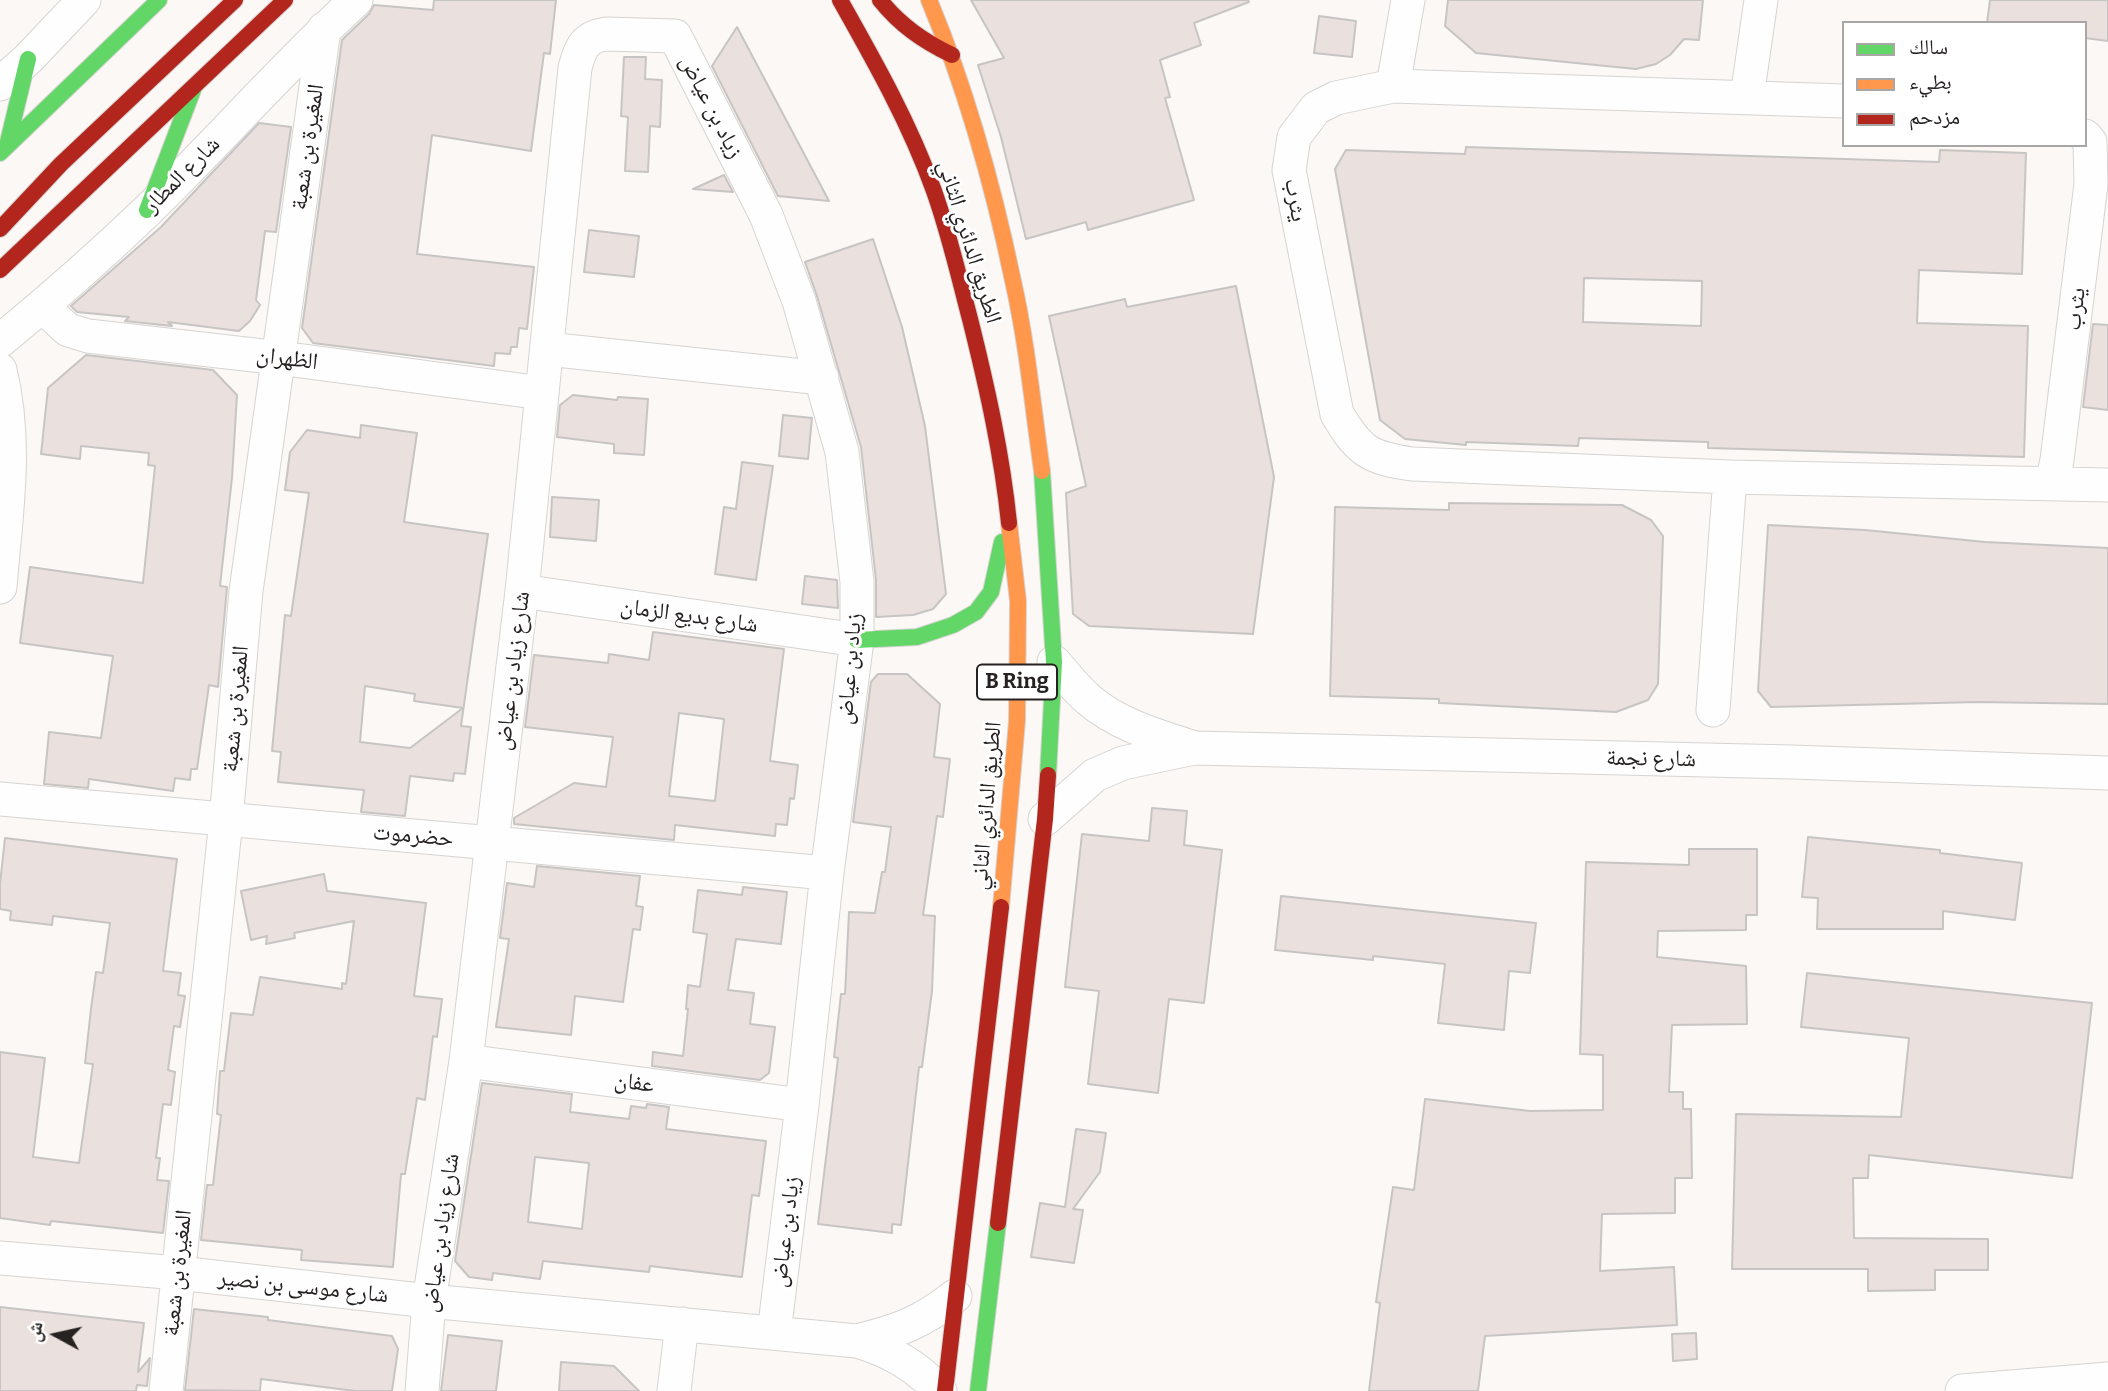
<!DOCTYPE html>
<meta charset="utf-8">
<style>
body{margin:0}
#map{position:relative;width:2108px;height:1391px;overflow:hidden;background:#fbf8f5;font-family:Bitter,"Noto Naskh Arabic",serif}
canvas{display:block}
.legend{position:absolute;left:1842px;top:21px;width:245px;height:126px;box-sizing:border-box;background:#fff;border:2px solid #a8a7a6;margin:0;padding:9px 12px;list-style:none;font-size:21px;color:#252221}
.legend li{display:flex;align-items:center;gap:14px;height:35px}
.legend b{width:35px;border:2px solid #a8a7a6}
.north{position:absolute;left:21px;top:1300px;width:70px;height:70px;-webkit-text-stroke:5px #fff;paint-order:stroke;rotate:278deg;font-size:19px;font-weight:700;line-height:28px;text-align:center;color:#252221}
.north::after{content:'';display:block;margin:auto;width:24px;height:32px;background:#252221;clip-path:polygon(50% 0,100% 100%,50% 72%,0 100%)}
</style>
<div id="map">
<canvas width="2108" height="1391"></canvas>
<ul class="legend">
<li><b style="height:9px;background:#63d668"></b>سالك</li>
<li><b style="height:9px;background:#ff974d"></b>بطيء</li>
<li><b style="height:9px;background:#b3261e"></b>مزدحم</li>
</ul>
<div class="north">ش</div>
</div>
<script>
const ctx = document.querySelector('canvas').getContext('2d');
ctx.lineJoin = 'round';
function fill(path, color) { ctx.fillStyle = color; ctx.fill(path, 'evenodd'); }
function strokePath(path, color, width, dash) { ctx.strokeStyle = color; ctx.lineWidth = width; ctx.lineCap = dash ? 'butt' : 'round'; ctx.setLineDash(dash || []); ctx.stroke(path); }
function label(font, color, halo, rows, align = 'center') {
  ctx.font = font + ' Bitter,"Noto Naskh Arabic",serif'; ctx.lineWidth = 6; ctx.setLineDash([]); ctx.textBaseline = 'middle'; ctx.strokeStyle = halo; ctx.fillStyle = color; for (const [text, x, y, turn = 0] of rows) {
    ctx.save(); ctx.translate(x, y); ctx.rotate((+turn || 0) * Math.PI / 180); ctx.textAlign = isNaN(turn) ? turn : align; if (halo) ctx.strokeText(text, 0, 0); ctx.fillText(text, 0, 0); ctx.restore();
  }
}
const building = new Path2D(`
 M434,0H556L550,54L544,53L531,151L432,135L417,254L534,267L527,329L519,328L517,347H511L510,354L495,353L494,366L313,343L302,328L342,40L369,14L374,5L433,10Z
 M971,0H1248L1249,2L1194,23L1201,45L1160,60L1170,97L1165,98L1194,200L1088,230L1086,222L1026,239L1001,137L978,65L1004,58Z
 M1448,0H1703L1699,40L1684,39L1670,55L1656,64L1636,69L1476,53L1445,26Z
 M1990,0H2108V41L2085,38V23H1987Z
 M1319,16L1356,21L1352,57L1314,53Z
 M737,27L829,201L778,196L712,66Z
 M624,57H646L645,79L662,80L660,127L650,126L648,172L625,171L628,117L621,116Z
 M259,123L291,127L276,232L265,231L256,300L260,305L250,321L239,331L168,322L172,326L125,321L129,317L77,312L71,306L161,227Z
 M1466,147L1939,162L1940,150L2026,153L2022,274L1919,270L1917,323L2028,326L2024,457L1708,448V442L1579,438L1578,446L1466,442V445L1405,439L1380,420L1335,169L1346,150L1465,154ZM1584,278L1702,281L1701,326L1583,322Z
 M724,175L733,192L693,189Z
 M589,230L639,236L634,277L584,272Z
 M873,239L902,327L925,426L946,594L933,609L913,615L876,617V580L861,447L817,296L805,262Z
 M1236,286L1274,477L1253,634L1089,626L1073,614L1066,493L1086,486L1049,316L1125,299L1127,307Z
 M2093,324L2108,325V410L2083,407Z
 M86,355L213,370L237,395L232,478L220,586L227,587L218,687L209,685L197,769H191L190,780L175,778L173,791L89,779L88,788L44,784L49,732L101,738L113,656L20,643L30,567L143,583L155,466L148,465L149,453L81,446L80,459L41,454L48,388Z
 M573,395L617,400L618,397L648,399L644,455L614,453V444L557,437L560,405Z
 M783,415L812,418L808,459L779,456Z
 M361,425L417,433L404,522L488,534L461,726L471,727L465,774L454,773L453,781L410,776L405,816L361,812L364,790L278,782L281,752L272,751L285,615L291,616L309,493L285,490L290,452L307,430L360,438ZM365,686L415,694L414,701L463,708L410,748L360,742Z
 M742,462L773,466L756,580L715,574L724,507L736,509Z
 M552,497L599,500L596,541L550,537Z
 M1449,503L1622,505L1651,520L1663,536L1658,684L1648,700L1616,712L1439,703V699L1330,696L1335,507L1449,510Z
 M1768,525L1865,530L1985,542L2108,548V704L1978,702L1771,707L1758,691Z
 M805,576L837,580L838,608L802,604Z
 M653,632L784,649L770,761L798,765L794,799L790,798L787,825L776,824L775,836L675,825L674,840L514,824V818L574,783L606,787L613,737L525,727L534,655L608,663L609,654L649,660ZM679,713L724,719L715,801L669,796Z
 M878,674H907L940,704L934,757L950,759L943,817L937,816L923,915L935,916L932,991L922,1067H919L901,1225L892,1224V1233L818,1224L838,1058L834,1057L841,994H845L849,912L875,913L882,872H885L891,827L853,822L871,682Z
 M1152,808L1187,811L1184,845L1222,850L1204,1003L1169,999L1158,1093L1088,1084L1099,991L1065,987L1082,834L1149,841Z
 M1808,837L1940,850V853L2022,863L2015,920L1943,911V929H1817L1818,898L1802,897Z
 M5,838L177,859L163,971L181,973L178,995L185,996L180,1027L174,1026L168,1070L175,1072L171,1105L163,1104L156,1158H160L157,1180L169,1181L163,1233L51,1221L50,1225L0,1218V1052L45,1058L33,1157L79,1163L93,1064L85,1063L91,1009L96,972L103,973L110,923L53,916L52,925L10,920L11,911L0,909V884Z
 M1689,849H1757V915H1746V930L1658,931L1657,957L1746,966L1747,1024L1672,1025L1669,1092H1683V1109H1691L1692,1178H1675V1213L1602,1214L1600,1271L1674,1267L1677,1325L1485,1336L1478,1391H1369L1380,1303L1376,1302L1393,1187L1414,1190L1425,1099L1530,1111L1603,1110V1055L1580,1054L1586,862L1689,865Z
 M537,866L640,876L636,906L643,907L640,930L633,929L623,1002L575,996L571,1035L496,1027L509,939L500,938L507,883L534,887Z
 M324,874L327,891L426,903L414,996L442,999L437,1037L433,1036L425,1100L417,1098L405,1174H401L393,1267L301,1260L302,1250L201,1240L207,1185H213L221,1115L217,1114L220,1071H224L231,1013L253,1015L260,977L342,989V983L346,984L354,921L294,933L295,938L266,944L267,936L251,940L241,891Z
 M743,887L787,892L781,944L736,939L728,990L754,993L750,1024L775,1027L769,1073L760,1080L652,1066L653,1052L683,1056L688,1009H686L688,985L700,987L707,934L693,932L698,890L742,895Z
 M1281,896L1536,923L1530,973L1509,971L1504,1030L1438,1023L1445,964L1373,956V960L1275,950Z
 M1807,973L2092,1003L2072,1178L1869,1155L1868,1178H1853L1854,1238L1988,1239V1270H1935V1290L1868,1291V1269H1732L1736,1114L1901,1117L1909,1038L1801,1027Z
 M482,1083L572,1094L570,1112L629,1119L631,1106L646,1108L647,1104L669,1107L666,1129L766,1141L759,1196L752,1195L742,1277L650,1266L649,1272L543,1261L540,1279L493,1273L492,1280L469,1277L455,1261ZM535,1157L589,1163L582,1229L528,1222Z
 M1076,1129L1106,1133L1100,1172L1073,1209L1083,1210L1074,1263L1031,1257L1040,1203L1065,1207Z
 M0,1307L144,1323L138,1372L150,1358L147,1386L137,1385L136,1391H0Z
 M194,1309L268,1317V1320L392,1336L398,1349L392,1391H355L261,1379L260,1391L185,1390Z
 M1696,1333L1697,1359L1673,1361L1672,1334Z
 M448,1335L502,1341L496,1391H441Z
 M561,1362L614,1366L639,1391H559Z`);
fill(building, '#eae0dd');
strokePath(building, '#c7c5c3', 2);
const street = new Path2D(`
 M0,84L28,59L84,0
 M1393,86L1408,0
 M1747,97L1761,0
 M1844,101L1393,86L1336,98L1316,108L1294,137L1289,170L1337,414C1359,451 1369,458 1412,464L1730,477L2108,485
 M42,306L68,330L88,336L280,358L542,393
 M0,341C50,300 100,256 147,211C218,142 283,67 356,0
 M547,349L822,378
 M0,370C18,445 6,512 0,587
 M2052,483L2057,460L2091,184L2090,142L2085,136
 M522,591L857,640
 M1054,662C1065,674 1075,688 1088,699C1116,724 1157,736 1192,747
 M1713,710L1730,477
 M0,799L827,873
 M1045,819L1095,775L1123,763L1194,748L1792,762L2108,773
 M466,1061L802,1105
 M0,1258L178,1273L429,1301L857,1341C891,1351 916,1366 940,1391
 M857,1341C898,1331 921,1323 955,1296
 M166,1391L226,820L246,591L324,29
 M422,1391L429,1301L466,1061L522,591L575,68C580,49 584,37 606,34L675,36L766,215L799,301L842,452L857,582V640L827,873L802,1105L774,1333
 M674,1391L682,1324
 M1962,1391L2108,1379`);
const fast = new Path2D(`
 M7,146L28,59
 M0,153L159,0
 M147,210L193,90
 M1042,471L1054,662L1048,775
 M857,640L917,637L953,625L976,612L991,592L1002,542
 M978,1391L998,1223`);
const slow = new Path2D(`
 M929,0C967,91 993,185 1013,281C1027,343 1033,408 1042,471
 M1001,907L1017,721L1018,601L1009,523`);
const jam = new Path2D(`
 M840,0C875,62 910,124 934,191C949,233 959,277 970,319C987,387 1002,454 1009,523
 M880,0C900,25 923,41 952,55
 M0,229L61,164L235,0
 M0,270L285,0
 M998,1223L1045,819L1048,775
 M945,1391L1001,907`);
strokePath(street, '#d6d4d2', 35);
strokePath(fast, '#d6d4d2', 18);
strokePath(slow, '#d6d4d2', 18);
strokePath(jam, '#d6d4d2', 18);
strokePath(street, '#fefefe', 33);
strokePath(fast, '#63d668', 16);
strokePath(slow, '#ff974d', 16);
strokePath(jam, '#b3261e', 16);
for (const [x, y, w] of [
 [1017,682,80]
]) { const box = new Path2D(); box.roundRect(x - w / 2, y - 17.5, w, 35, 5); ctx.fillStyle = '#fff'; ctx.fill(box); strokePath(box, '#252221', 2); }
label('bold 21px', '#252221', null, [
 ["B Ring",1017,682]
]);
label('23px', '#252221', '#fff', [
 ["زياد بن عياض",711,107,63],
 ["المغيرة بن شعبة",308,147,-82],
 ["شارع المطار",182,175,-45],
 ["يثرب",1295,200,80],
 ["الطريق الدائري الثاني",969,242,73],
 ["يثرب",2076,309,-83],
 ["الظهران",287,359,7],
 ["شارع بديع الزمان",689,616,8],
 ["زياد بن عياض",850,669,-85],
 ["شارع زياد بن عياض",513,671,-83],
 ["المغيرة بن شعبة",236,709,-85],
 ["شارع نجمة",1651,759,1],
 ["الطريق الدائري الثاني",987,806,-85],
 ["حضرموت",413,836,5],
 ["عفان",634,1083,7],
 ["زياد بن عياض",786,1232,-83],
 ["شارع زياد بن عياض",441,1233,-82],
 ["المغيرة بن شعبة",178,1273,-84],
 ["شارع موسى بن نصير",303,1287,6]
]);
</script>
